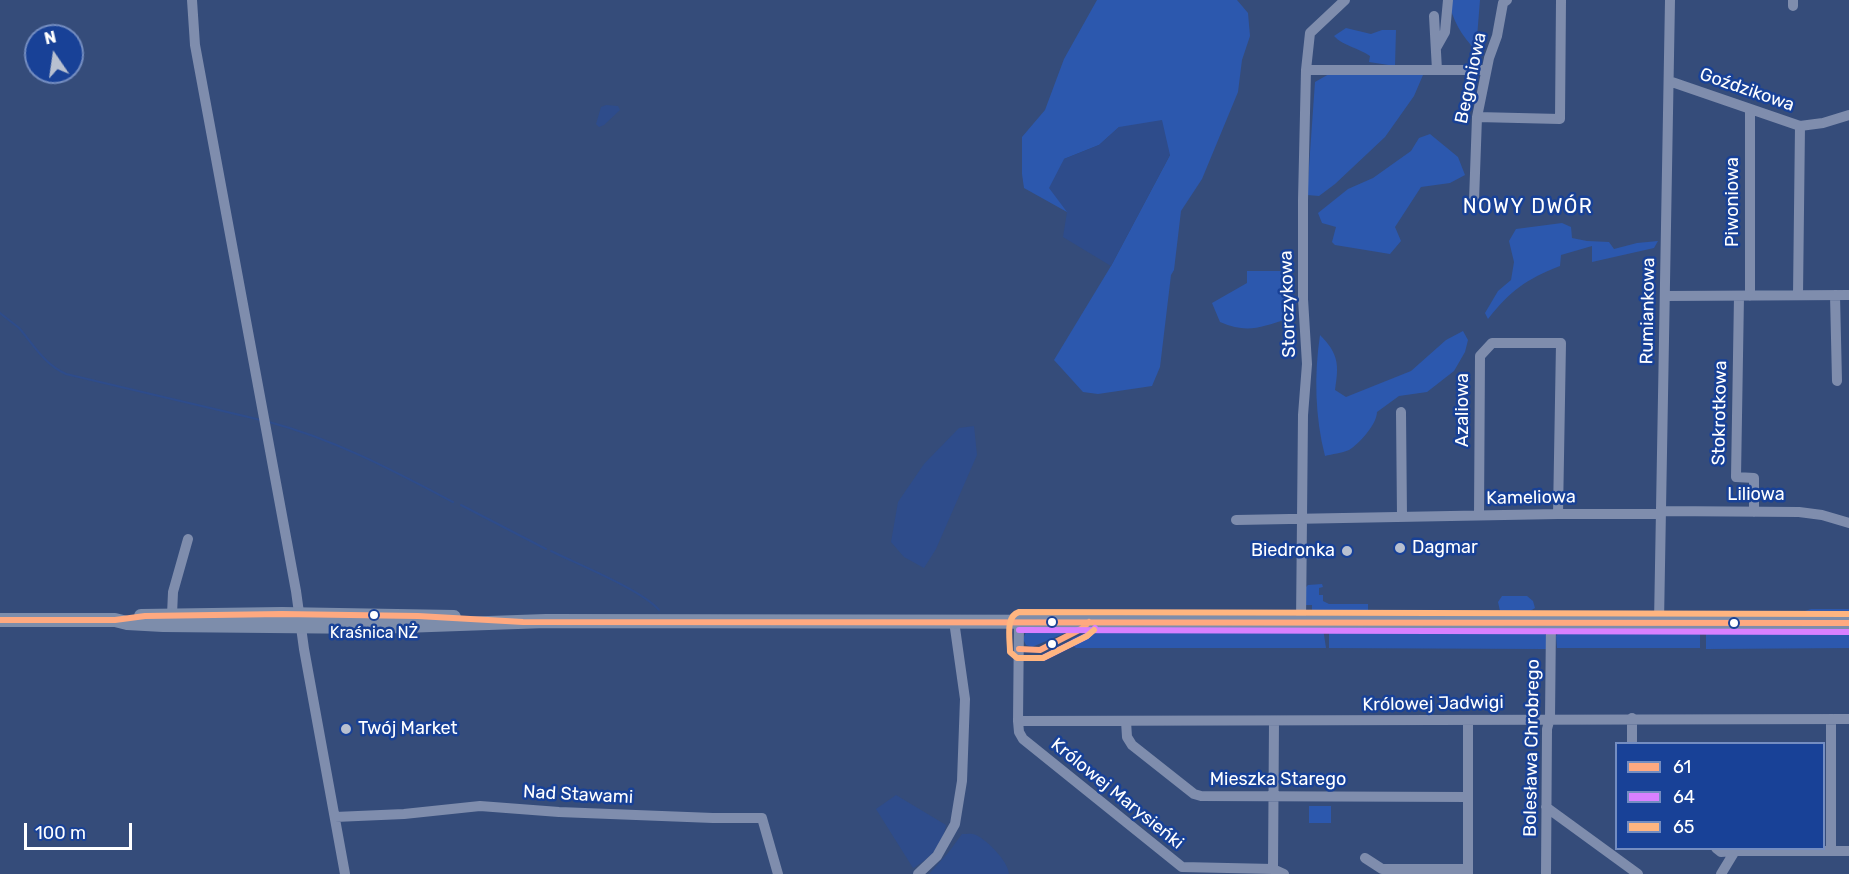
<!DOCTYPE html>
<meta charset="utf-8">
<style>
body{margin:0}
#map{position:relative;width:1849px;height:874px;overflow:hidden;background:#354c7a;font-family:Rubik,sans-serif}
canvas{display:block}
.legend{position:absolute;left:1615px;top:742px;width:210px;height:108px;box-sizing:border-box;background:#184197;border:2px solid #748dc1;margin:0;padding:8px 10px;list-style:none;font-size:18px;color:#fff}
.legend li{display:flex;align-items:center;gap:12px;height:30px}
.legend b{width:30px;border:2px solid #748dc1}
.north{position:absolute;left:24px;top:24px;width:60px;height:60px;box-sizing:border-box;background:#184197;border:2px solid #748dc1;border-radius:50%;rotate:347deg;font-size:16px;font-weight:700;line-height:24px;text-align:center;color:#fff}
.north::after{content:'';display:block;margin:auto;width:21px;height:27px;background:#b8c0d0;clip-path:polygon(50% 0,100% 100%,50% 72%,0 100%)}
.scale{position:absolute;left:24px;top:823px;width:108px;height:27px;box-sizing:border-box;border:3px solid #fff;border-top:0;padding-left:8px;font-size:18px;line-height:21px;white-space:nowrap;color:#fff;-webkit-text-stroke:4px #184197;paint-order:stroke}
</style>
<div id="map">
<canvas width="1849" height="874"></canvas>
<ul class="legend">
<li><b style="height:8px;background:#ffa980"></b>61</li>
<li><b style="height:8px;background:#d880ff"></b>64</li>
<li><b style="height:8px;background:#ffb580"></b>65</li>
</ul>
<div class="north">N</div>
<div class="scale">100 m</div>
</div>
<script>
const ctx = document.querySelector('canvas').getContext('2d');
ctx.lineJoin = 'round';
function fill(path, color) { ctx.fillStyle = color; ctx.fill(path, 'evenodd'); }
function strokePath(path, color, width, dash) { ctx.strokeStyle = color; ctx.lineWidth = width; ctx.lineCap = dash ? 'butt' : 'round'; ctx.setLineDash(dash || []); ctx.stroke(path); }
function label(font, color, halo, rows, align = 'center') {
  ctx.font = font + ' Rubik,sans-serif'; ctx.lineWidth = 5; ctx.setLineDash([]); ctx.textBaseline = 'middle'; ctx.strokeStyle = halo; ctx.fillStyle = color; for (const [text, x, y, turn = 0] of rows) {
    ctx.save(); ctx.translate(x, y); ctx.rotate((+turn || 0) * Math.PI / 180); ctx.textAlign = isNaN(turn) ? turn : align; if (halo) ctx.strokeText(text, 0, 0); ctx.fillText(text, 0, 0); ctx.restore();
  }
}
fill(new Path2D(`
 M1097,0H1237L1248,13L1250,36L1242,60L1238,92L1202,179L1181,211L1174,270L1171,275L1160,367L1152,386L1098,394L1083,392L1054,360L1111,266L1170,155L1119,127L1099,145L1064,159L1067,212L1024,188L1022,174V137L1045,110L1064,59Z
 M1448,0H1480L1476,50C1461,36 1453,20 1448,0Z
 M1346,28L1371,34L1382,30H1396L1395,66L1369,62L1370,56C1359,48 1343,46 1334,36Z
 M1329,74L1423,75L1414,96L1385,137L1335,184L1319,196L1307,195L1315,82Z
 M1430,134L1458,157L1465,175L1450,183L1421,187L1395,227L1401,241L1390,254L1335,245L1332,242L1336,227L1322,223L1318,213L1348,189L1373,178L1411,151L1419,138Z
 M1562,223L1571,227L1572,238L1587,241L1609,242L1614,249L1637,243L1658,241L1654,248L1592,262V246L1561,255L1560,266C1525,280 1511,290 1488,319L1485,313L1498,291L1511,280L1514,262L1509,241L1516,229Z
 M1247,271H1283C1294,284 1290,304 1288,319C1260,327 1248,334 1220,322L1212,303L1247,283Z
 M1463,331L1468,340L1465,352L1454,371L1427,392L1399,396L1377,412C1377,424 1359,444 1349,450C1342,453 1332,454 1325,456C1315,417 1314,375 1320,335C1339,354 1339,365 1335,390L1346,397L1411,371L1446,340Z
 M1322,584L1323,587L1319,588V595H1323V601L1329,604H1368V610H1312V605H1305L1306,587L1308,585Z
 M1502,596H1527L1533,601L1535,608L1530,611H1500L1498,602Z
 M1811,609H1849V616H1797L1762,613L1796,614Z
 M1034,628L1071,629L1072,630L1032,647L1026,645L1023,639L1026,632Z
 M1098,628H1323L1326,648H1076L1069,642L1073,638Z
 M1332,628L1538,629L1546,635V649L1329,648V632Z
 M1709,628L1849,629V648L1706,649V631Z
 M1562,629L1700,630V648H1557L1556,636Z
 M1309,806H1331V823H1309Z`), '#2c58ae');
fill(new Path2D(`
 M606,105L618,106L620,110L604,125L599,127L596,124L601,107Z
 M1162,120L1170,155L1111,266L1063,237L1067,212L1049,188L1064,159L1099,145L1119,127Z
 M974,426L977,455L936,549L924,568L904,557L891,542L898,502L924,464L959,428Z
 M896,795L946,825C943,844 930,859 913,868L876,809Z
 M962,834C966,834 972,833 976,835C988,841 1008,861 1009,874H929L948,853Z`), '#2e4c8b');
strokePath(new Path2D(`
 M0,313C6,318 13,323 19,328C34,345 44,364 66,374L261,420
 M269,422C334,439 394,471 453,502
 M461,505L546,549
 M551,551C577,564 642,590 659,610`), '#2e4c8b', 2);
strokePath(new Path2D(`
 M192,0L195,45L296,591L304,649L345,874
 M1793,0V6
 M1434,16L1437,70
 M1436,48L1445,32L1448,0
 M1306,70H1486
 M1669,81L1800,126L1823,123L1849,115
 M1477,117L1560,119L1561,0
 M1474,201L1477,117L1489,58L1497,36L1503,3L1507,0
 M1798,295L1800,126
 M1835,295L1837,381
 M1665,296L1849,295
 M1739,296L1736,477L1754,478V512
 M1750,296V109
 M1401,412L1402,517
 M1661,511L1799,512L1822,515L1849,523
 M1479,515L1480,356L1492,343H1561L1558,514
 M1236,520L1558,514H1661
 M172,615L173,592L188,539
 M1019,621L1018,721L1019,732L1023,739L1182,867L1273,869L1284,874
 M1301,622L1303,415L1307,364L1303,299V200L1306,70L1310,33L1345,0
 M1659,622L1670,0
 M1018,721L1849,719
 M1126,721L1127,737L1132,745L1194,794L1201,796L1468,797
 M1632,744V718
 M1546,807L1638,874
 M335,817L404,814L480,806L559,812L713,818H762L778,874
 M1716,848L1721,852L1735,851
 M1831,851V719
 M1365,858L1382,869H1468
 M1273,869L1274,721
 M918,874L937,856L955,824L962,781L965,699L954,621
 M1468,874V721
 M1546,874L1547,729L1550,718L1551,622
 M1721,874L1735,851H1849`), '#7f8dad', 10);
strokePath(new Path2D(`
 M141,616L282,614L454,617
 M0,620H115L127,623L163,625L374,627L546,621L1849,623`), '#7d8dab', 14);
strokePath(new Path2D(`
 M0,620H115L145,616L282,614L418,616L523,622L1849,623
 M1019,649L1040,650L1083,628L1089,622`), '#ffa980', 6);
strokePath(new Path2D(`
 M1019,630L1849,632
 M1019,658H1043L1087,636L1095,628`), '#d880ff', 6);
strokePath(new Path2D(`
 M1094,630L1087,636L1043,658H1017L1010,652C1010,639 1005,616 1019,612L1849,614`), '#ffb580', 6);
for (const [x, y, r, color] of [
 [1400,548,6,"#b8c0d0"],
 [1347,551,6,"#b8c0d0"],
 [374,615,5,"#fff"],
 [1052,622,5,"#fff"],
 [1734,623,5,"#fff"],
 [1052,644,5,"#fff"],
 [346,729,6,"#b8c0d0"]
]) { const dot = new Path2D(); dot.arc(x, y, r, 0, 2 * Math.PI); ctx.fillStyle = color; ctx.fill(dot); strokePath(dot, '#184197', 2); }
label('16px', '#fff', '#184197', [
 ["Kraśnica NŻ",374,633]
]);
label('18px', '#fff', '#184197', [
 ["Begoniowa",1471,78,-78],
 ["Goździkowa",1747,90,19],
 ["Piwoniowa",1733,202,-90],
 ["Storczykowa",1288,304,-92],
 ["Rumiankowa",1648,311,-89],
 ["Azaliowa",1463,410,-90],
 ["Stokrotkowa",1720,413,-89],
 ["Liliowa",1756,495],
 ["Kameliowa",1531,498,-1],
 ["Królowej Jadwigi",1433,704,-1],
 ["Bolesława Chrobrego",1532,748,-89],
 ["Mieszka Starego",1278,780],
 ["Królowej Marysieńki",1117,794,39],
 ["Nad Stawami",578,795,3]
]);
label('18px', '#fff', '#184197', [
 ["Dagmar",1412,548],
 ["Biedronka",1335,551,"right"],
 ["Twój Market",358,729]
], 'left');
ctx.letterSpacing = '1.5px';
label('20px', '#fff', '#184197', [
 ["NOWY DWÓR",1528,207]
]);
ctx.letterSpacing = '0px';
</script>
